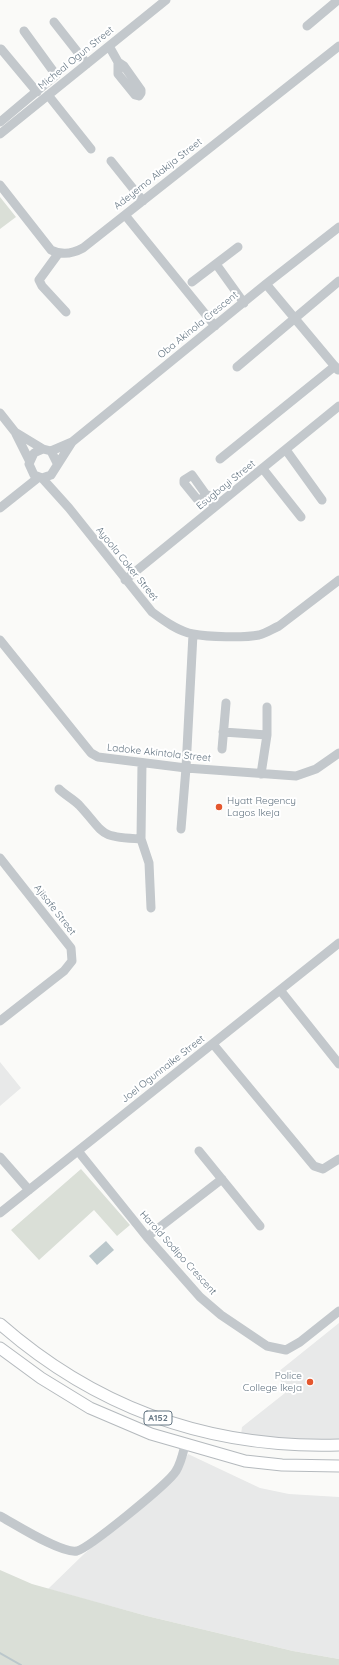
<!DOCTYPE html>
<style>
body{margin:0}
canvas{display:block;background:#fafaf8}
</style>
<canvas width="339" height="1665"></canvas>
<script>
const ctx = document.querySelector('canvas').getContext('2d');
ctx.lineJoin = 'round';
function fill(path, color) { ctx.fillStyle = color; ctx.fill(path, 'evenodd'); }
function strokePath(path, color, width, dash) { ctx.strokeStyle = color; ctx.lineWidth = width; ctx.lineCap = dash ? 'butt' : 'round'; ctx.setLineDash(dash || []); ctx.stroke(path); }
function label(font, color, halo, rows, align = 'center') {
  ctx.font = font + ' Quicksand,sans-serif'; ctx.lineWidth = 4; ctx.setLineDash([]); ctx.textBaseline = 'middle'; ctx.strokeStyle = halo; ctx.fillStyle = color; for (const [text, x, y, turn = 0] of rows) {
    ctx.save(); ctx.translate(x, y); ctx.rotate((+turn || 0) * Math.PI / 180); ctx.textAlign = isNaN(turn) ? turn : align; if (halo) ctx.strokeText(text, 0, 0); ctx.fillText(text, 0, 0); ctx.restore();
  }
}
fill(new Path2D(`
 M0,1062L21,1088L0,1106Z
 M339,1323V1439H291L241,1435L242,1427L285,1393L278,1372Z
 M188,1454L260,1488L289,1494L339,1497V1659L293,1651L147,1616L48,1589L84,1554L178,1474Z`), '#e8e9e9');
fill(new Path2D(`
 M0,197L16,217L0,229Z
 M81,1169L130,1225L117,1236L94,1210L39,1260L11,1230Z
 M0,1570L32,1584L147,1616L293,1651L339,1659V1665H0Z`), '#dadfd7');
fill(new Path2D(`
 M106,1241L114,1250L97,1265L89,1256Z`), '#bbc7cb');
strokePath(new Path2D(`
 M0,1653L21,1665`), '#bbc7cb', 2);
const major = new Path2D(`
 M0,1324C97,1409 210,1449 339,1445
 M0,1348L41,1378L90,1408L151,1434L245,1461L282,1465L339,1466`);
strokePath(major, '#b5babe', 13);
strokePath(new Path2D(`
 M54,22L87,64
 M307,26L338,0
 M109,46L118,62V74L135,95L139,96L141,93V90L124,66L118,62
 M1,49L37,92
 M48,95L91,149
 M0,122L56,75L24,31
 M0,134L166,0
 M111,161L143,201
 M0,185L51,250C61,255 72,254 83,248L339,46
 M125,215L215,326
 M58,254L39,280L42,286L66,312
 M216,264L244,303
 M192,282L238,247
 M266,284L338,370
 M237,367L339,281
 M0,413L15,432L43,449
 M16,434L29,460
 M286,450L322,500
 M51,451L72,442L266,284L339,227
 M220,459L335,366
 M57,463L51,451L43,449L34,453L29,464L34,475L42,478L51,475L72,442
 M263,469L301,517
 M42,478L69,508L152,612C164,621 178,631 193,634C208,637 244,638 259,635C266,633 272,629 279,626L339,580
 M208,495L201,499H197L184,483V480L192,475L212,503
 M0,508L39,477
 M125,580L339,406
 M0,640L91,753L98,757L186,768L296,776L316,769L339,753
 M223,732L267,735
 M222,749L226,703
 M142,763L141,839L149,863L151,908
 M261,774L267,735V707
 M59,789C65,795 73,799 79,805C106,834 97,837 141,839
 M181,829L186,768L193,634
 M0,858L71,948L72,961L64,971L0,1021
 M280,990L339,1064
 M213,1044L314,1166L323,1169L339,1159
 M78,1151L147,1237L200,1297L221,1315L267,1346L286,1350L300,1342L339,1311
 M199,1151L260,1226
 M0,1157L29,1190
 M0,1213L339,943
 M147,1237L222,1179
 M0,1516C15,1524 61,1554 77,1551C89,1548 169,1483 176,1471C181,1463 183,1453 185,1445`), '#c3c8cc', 9);
strokePath(major, '#fff', 11);
for (const [x, y, r, color] of [
 [219,807,4,"#e4572e"],
 [310,1382,4,"#e4572e"]
]) { const dot = new Path2D(); dot.arc(x, y, r, 0, 2 * Math.PI); ctx.fillStyle = color; ctx.fill(dot); strokePath(dot, '#fff', 1.5); }
for (const [x, y, w] of [
 [158,1418,28]
]) { const box = new Path2D(); box.roundRect(x - w / 2, y - 7, w, 14, 3); ctx.fillStyle = '#fff'; ctx.fill(box); strokePath(box, '#657683', 1); }
label('bold 9px', '#657683', null, [
 ["A152",158,1418]
]);
label('10px', '#657683', '#fff', [
 ["Micheal Ogun Street",76,58,-39],
 ["Adeyemo Alakija Street",158,174,-38],
 ["Oba Akinola Crescent",198,325,-39],
 ["Esugbayi Street",226,485,-39],
 ["Ayoola Coker Street",127,564,51],
 ["Ladoke Akintola Street",159,753,6],
 ["Ajisafe Street",55,910,52],
 ["Joel Ogunnaike Street",163,1069,-38],
 ["Harold Sodipo Crescent",178,1253,48]
]);
label('10px', '#657683', '#fff', [
 ["Hyatt Regency",227,801],
 ["Lagos Ikeja",227,813],
 ["Police",302,1376,"right"],
 ["College Ikeja",302,1388,"right"]
], 'left');
</script>
